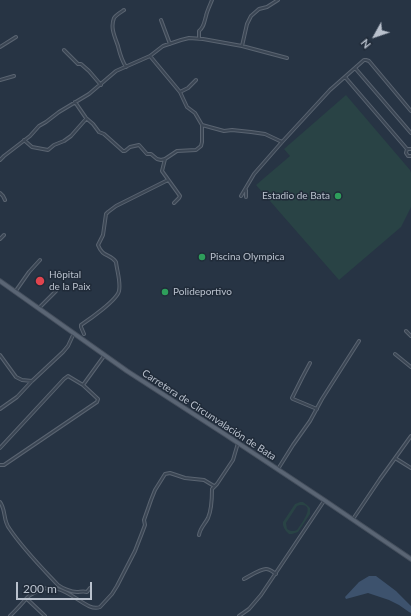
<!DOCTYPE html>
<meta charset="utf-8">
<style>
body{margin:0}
#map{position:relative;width:411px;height:616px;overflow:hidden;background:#273444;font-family:Lato,sans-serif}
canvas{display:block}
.north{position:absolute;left:355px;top:16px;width:40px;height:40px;-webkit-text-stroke:3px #202b39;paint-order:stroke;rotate:230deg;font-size:11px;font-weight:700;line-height:16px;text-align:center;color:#b9c1cd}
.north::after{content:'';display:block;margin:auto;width:14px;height:18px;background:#b9c1cd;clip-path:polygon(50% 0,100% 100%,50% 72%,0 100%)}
.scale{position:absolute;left:16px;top:582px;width:76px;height:18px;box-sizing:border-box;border:2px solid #b9c1cd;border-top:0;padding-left:5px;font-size:12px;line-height:14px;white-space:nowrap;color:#b9c1cd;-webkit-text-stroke:3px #202b39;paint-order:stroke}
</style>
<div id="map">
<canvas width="411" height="616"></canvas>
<div class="north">N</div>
<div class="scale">200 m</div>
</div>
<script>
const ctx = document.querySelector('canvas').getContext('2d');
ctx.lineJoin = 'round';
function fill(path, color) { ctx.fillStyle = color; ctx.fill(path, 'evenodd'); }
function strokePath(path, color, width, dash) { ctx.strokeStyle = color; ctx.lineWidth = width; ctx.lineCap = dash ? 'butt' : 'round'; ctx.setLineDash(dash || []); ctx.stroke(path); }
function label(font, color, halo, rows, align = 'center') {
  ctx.font = font + ' Lato,sans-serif'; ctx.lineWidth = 3; ctx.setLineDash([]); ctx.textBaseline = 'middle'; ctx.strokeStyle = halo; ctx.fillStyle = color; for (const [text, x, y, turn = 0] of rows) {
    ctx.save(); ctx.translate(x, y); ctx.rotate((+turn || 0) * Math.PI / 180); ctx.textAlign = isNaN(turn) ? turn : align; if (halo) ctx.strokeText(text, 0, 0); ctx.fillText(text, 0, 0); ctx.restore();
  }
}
fill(new Path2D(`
 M346,95L410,170L411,173V207L401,227L339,280L256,185L290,156L284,149Z
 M300,502H303L307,505L310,508V514L298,532L292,534H289L286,531L284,528L283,525V522L295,504ZM300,505C317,504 301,524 297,530C293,532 290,531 287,529L286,523L297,506Z`), '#294345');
fill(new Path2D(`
 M369,576H376L396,591L411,606V613L409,612L399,605L389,600L368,593L346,599L345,597L359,582Z`), '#3d526d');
const street = new Path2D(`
 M124,10C121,12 116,15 114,18C110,28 115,37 118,46C120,54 121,59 126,67
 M161,20L170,44
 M199,39V31C204,27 204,23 206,16C207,11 210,5 212,0
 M242,46L287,58
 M0,47L16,37
 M64,50L78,64H81L89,71L101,85
 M355,68L411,133
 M345,77L407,149
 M0,80L14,76
 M180,92L188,88L196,80
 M75,102L86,118L93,124L99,132L104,134L123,151H125L130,147L139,145L147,154H151L157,159L161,160L165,159L177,151L196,150L201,146L202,142V125L195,113L187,107L180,92L150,56
 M202,125L224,131L232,130L251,132L265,134L282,142
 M24,140L32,147L48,150L54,145L64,141L71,136L86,119
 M411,149H407L406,153L408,156H411
 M165,159L162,171L180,196L179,198L174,203
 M0,160L4,156L30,136L39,126L46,122L59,112L89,94L116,71L150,56L163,46L181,40L189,38L203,39L242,46L247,24L251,16L259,9L267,7L278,0
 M246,190V197
 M0,193L3,196L5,200
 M241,196L254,174L282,142L330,90L364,60H366L369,61L411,111
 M0,239L4,235
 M15,292L29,272L40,260
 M39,308L56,291
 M406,331L411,336
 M84,334L81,327V325C90,319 117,300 119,291C121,282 117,271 116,262C110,253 103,258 98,245L103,235L106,214L108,212L116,206L168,180
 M395,354L411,367
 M0,355L16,377L22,380L32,381
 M310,363L302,378L292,398L293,399L317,409
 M83,385L104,356
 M0,409L17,397L32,381L63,352L68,346L74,333
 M0,448L64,379L68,376L83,385L98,399L97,402L4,465H0
 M395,458L411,468
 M278,469L293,445L310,421L322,399L359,341
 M0,502C6,510 3,520 9,528C23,549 41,567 58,585C62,588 71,592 77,592C80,592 83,591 87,592L90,588
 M353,519L380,479L411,436
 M199,535C200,528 205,524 208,518C212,509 212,498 212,489L217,484L233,460L238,443
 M244,579C250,576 260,569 266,569C270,569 273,572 276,574
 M27,599L45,616
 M10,616C15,611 20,606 25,600C27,598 29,595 32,594C63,573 83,614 100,607L112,594L117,586L135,551L142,533L145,525L144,520L151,500L155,490L165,474L170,473L185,478L204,480L214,486
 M239,616L249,609L261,595L324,501`);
const primary = new Path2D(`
 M0,281L127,371L226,435L324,500L411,559`);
strokePath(street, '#5a6471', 4);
strokePath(primary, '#454f5d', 5.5);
strokePath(street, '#3b4654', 2);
strokePath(primary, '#5a6574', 3.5);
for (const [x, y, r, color] of [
 [338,196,4,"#2e9e5b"],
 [202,257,4,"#2e9e5b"],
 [40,281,5,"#e0444e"],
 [165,292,4,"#2e9e5b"]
]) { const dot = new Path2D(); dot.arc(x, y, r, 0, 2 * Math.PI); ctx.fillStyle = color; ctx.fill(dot); strokePath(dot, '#202b39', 1.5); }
label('10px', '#b9c1cd', '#202b39', [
 ["Estadio de Bata",330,196,"right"],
 ["Piscina Olympica",210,257],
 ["Hôpital",49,275],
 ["de la Paix",49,287],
 ["Polideportivo",173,292]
], 'left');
label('10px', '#b9c1cd', '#202b39', [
 ["Carretera de Circunvalación de Bata",209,415,33]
]);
</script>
